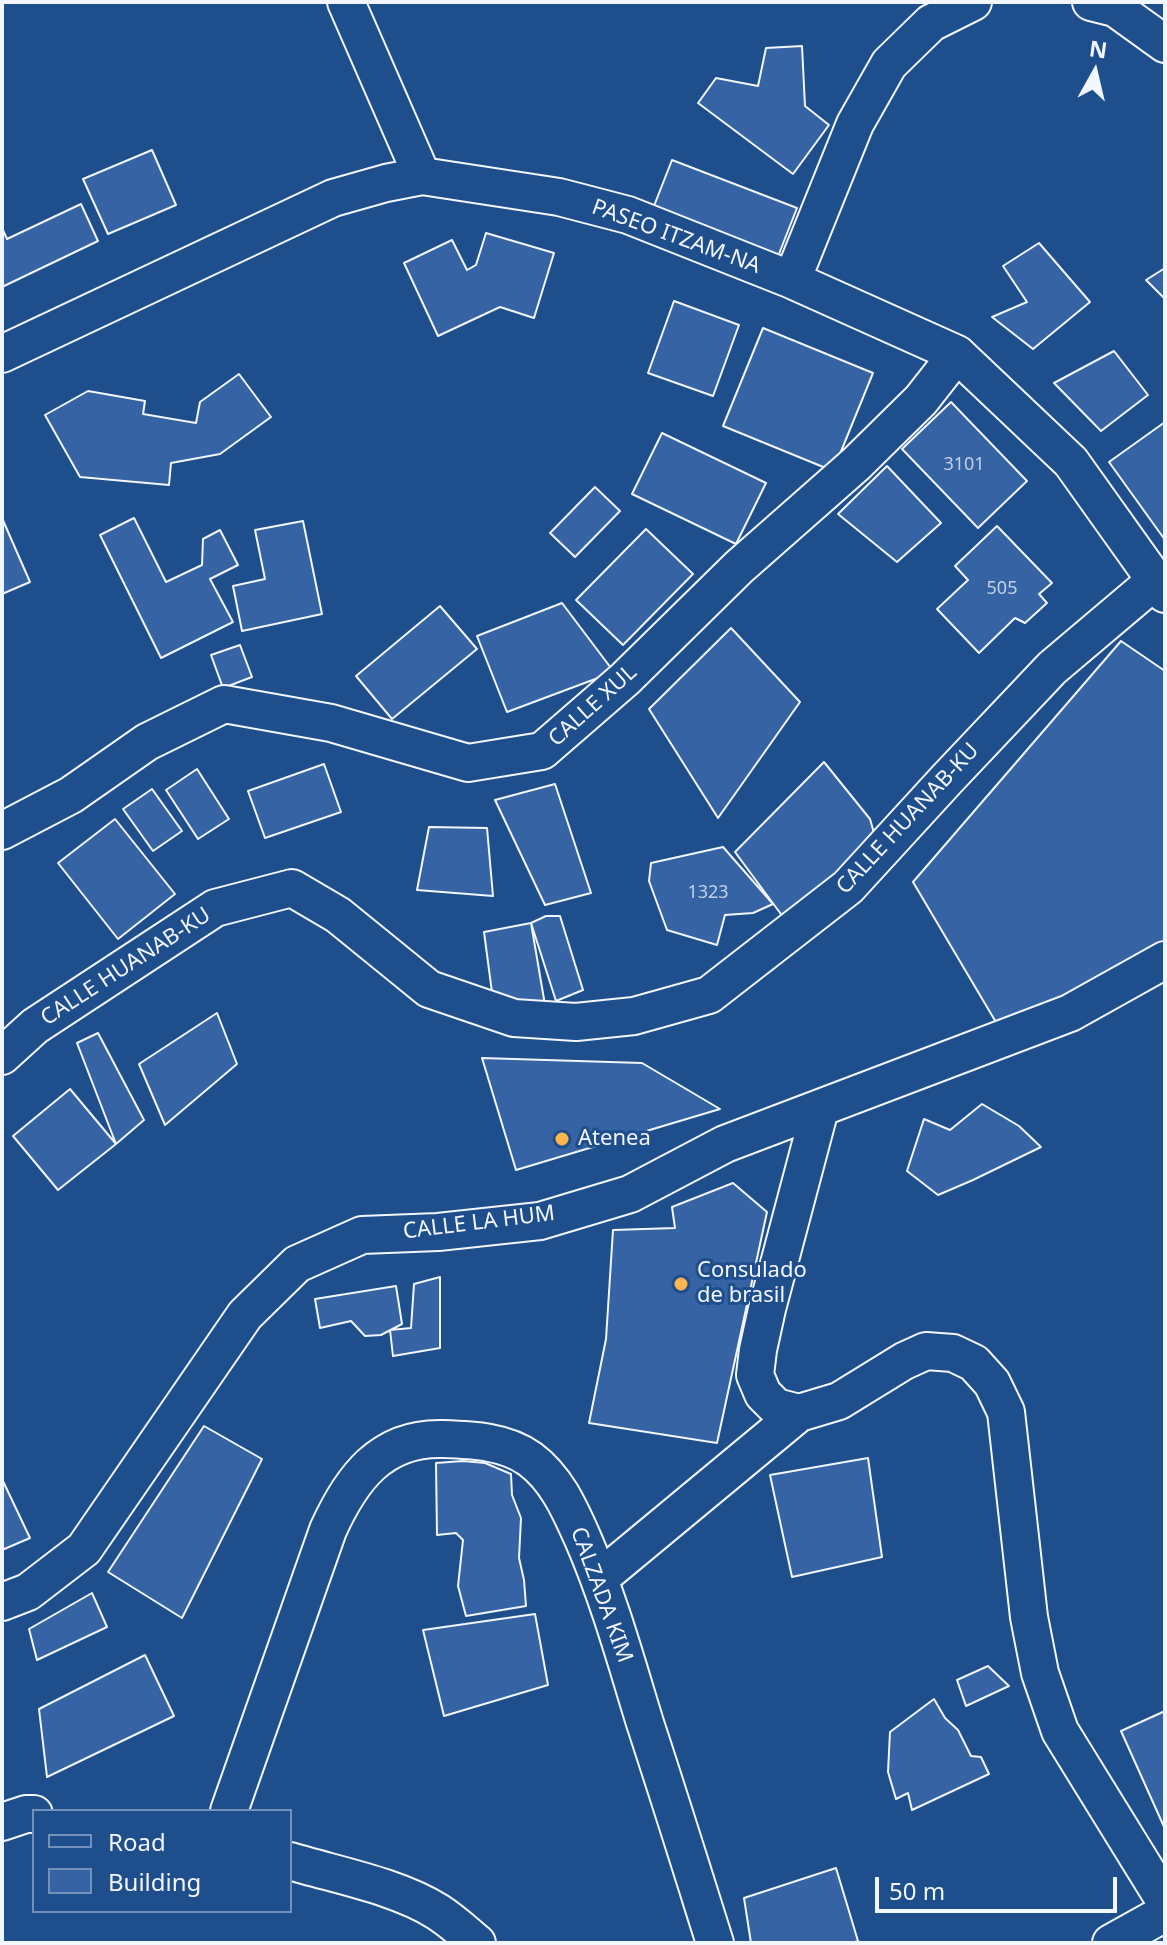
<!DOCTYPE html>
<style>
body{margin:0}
#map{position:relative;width:1167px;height:1945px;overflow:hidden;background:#1f4e8c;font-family:"Noto Sans",sans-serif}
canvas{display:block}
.frame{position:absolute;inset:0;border:4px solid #f2f6ff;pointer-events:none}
.legend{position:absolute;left:32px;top:1809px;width:260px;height:104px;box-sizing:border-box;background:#1f4e8c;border:2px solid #7391ba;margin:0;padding:10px 14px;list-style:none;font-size:24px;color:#f2f6ff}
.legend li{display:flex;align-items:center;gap:16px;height:40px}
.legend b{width:40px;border:2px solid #7391ba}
.north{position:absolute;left:1055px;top:32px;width:80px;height:80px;-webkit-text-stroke:6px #1f4e8c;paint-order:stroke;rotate:8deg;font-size:22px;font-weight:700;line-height:32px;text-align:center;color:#f2f6ff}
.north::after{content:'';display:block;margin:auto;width:28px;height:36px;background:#f2f6ff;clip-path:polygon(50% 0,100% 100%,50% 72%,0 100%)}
.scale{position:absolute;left:875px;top:1877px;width:242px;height:36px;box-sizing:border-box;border:4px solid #f2f6ff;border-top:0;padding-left:10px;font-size:24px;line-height:28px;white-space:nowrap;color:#f2f6ff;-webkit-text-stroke:6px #1f4e8c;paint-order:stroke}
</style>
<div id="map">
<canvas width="1167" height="1945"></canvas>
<div class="frame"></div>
<ul class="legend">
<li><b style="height:10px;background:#1f4e8c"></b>Road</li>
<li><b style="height:22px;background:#3563a3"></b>Building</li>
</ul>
<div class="north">N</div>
<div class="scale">50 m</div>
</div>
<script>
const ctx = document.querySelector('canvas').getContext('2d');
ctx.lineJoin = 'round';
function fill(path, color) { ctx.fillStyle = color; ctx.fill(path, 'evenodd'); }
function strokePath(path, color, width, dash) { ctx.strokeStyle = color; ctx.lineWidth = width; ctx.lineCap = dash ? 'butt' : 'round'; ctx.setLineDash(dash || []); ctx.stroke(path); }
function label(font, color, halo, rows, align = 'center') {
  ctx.font = font + ' "Noto Sans",sans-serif'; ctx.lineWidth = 6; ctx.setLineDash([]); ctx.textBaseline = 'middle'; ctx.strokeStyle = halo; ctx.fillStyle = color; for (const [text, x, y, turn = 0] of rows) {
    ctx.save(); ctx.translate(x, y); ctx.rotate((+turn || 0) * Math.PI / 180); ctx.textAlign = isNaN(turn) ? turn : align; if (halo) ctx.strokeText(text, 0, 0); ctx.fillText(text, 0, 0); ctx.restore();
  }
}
const building = new Path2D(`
 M802,46L805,106L829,125L793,174L698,103L716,78L758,86L766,48Z
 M152,150L176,205L108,234L83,179Z
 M672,160L797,208L777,259L652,211Z
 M81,204L98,241L2,287V228L7,239Z
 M486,233L554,253L534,318L500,307L438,336L404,263L452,240L467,270L476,265Z
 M1039,243L1090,302L1033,349L992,317L1027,302L1003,266Z
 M1165,268V299L1146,280Z
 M674,301L739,325L713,396L648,373Z
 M763,328L873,373L833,471L723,426Z
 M1114,351L1148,395L1101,431L1054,383Z
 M239,374L271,417L220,454L171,463L169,485L80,477L45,415L88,391L145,401L143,414L196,423L200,402Z
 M951,402L1027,481L978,528L902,449Z
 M1165,422V540L1109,462Z
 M662,433L766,483L736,544L632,494Z
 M887,466L941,523L897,562L838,514Z
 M595,487L620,511L575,557L550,533Z
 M2,518L30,582L2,594Z
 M134,518L166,582L202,565L203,539L220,530L238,565L210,579L233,622L161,658L100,535Z
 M303,521L322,614L242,631L233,586L265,579L255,530Z
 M997,526L1052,583L1039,594L1047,603L1025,623L1015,618L979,653L937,609L968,580L955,566Z
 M646,529L693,574L623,645L576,600Z
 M562,603L614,672L507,712L477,636Z
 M440,606L477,649L392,719L356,676Z
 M731,628L800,702L718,818L649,709Z
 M1121,641L1165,671V946L1000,1029L913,882Z
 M240,645L252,677L223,688L211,655Z
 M824,762L870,819L876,840L789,925L735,852Z
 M324,764L341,812L265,838L248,791Z
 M197,769L229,819L198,839L166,790Z
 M555,784L591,893L545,905L495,800Z
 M152,789L182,831L153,851L123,809Z
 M115,819L175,894L118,939L58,863Z
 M429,827L487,828L493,896L417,890Z
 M723,847L773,904L753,913L725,915L717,945L667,930L649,881L651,863Z
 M546,916H560L583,990L556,1001L531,923Z
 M531,923L545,1005L493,1000L484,932Z
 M217,1013L237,1064L165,1125L139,1064Z
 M98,1033L144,1120L116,1144L77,1043Z
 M482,1058L642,1063L720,1109L516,1170Z
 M70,1089L116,1144L58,1190L13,1136Z
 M982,1104L1019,1126L1041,1147L973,1180L938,1195L907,1171L924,1119L950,1130Z
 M733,1183L767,1212L717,1443L589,1423L606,1339L613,1230L675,1228L672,1207Z
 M440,1277V1348L393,1356L390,1330L411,1328L414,1284Z
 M396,1286L402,1324L381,1335L365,1336L351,1321L320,1328L315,1299Z
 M204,1426L262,1459L182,1618L108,1572Z
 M868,1458L882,1557L792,1577L770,1475Z
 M463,1461L485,1463L511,1474L512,1495L521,1518L519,1558L524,1580L526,1606L466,1616L458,1586L463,1540L456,1533L437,1535L436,1463Z
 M2,1479L30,1538L2,1550Z
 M92,1593L107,1627L37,1660L29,1629Z
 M535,1614L548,1685L444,1716L423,1630Z
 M145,1655L174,1716L47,1777L39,1709Z
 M988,1666L1009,1686L966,1706L957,1680Z
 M934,1699L945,1718L958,1730L971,1756L981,1757L989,1774L912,1810L908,1793L896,1799L888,1772L890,1732Z
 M1165,1711V1829L1121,1731Z
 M836,1868L858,1941L852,1943H751L744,1898Z`);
fill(building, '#3563a3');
strokePath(building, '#f2f6ff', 2);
const minor = new Path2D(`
 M346,2L422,176
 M1091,2L1115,8L1165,44
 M792,280L855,124L889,64L931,23L973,2
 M2,354L333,198L386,183L422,176L559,197L628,215L792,280L957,354L1071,462L1165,594
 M2,831L71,795L147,742L224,704L331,723L468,763L542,751L625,679L739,567L856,464L921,400L957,354
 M2,1056L35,1026L215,908L292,888L338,915L429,989L514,1018L576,1022L634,1016L709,995L848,887L947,779L1052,668L1156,580
 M820,1109L767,1309L758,1350L755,1375L763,1394L776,1407L799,1413L839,1401L904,1361L926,1351L953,1353L974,1363L992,1383L1006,1412L1029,1617L1040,1673L1060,1731L1165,1901
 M600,1578L799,1413
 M2,1602L28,1592L84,1549L245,1315L297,1264L362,1235L438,1232L540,1221L630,1194L725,1144L1070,1013L1165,960
 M229,1811L328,1530C351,1479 381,1437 443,1439C473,1440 505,1441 530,1459C557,1479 570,1510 583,1539C609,1599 626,1661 645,1723C669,1796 692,1870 715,1943
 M2,1822L26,1814H34
 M290,1861C336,1875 397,1886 438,1912C452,1921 464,1932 477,1943
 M1111,1943L1165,1913`);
strokePath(minor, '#f2f6ff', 40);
strokePath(minor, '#1f4e8c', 36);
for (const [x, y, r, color] of [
 [562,1139,8,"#ffb74d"],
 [681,1284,8,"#ffb74d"]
]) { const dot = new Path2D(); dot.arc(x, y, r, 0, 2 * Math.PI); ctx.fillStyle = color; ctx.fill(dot); strokePath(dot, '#1f4e8c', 3); }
label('18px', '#c3d1e8', null, [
 ["3101",964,465],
 ["505",1002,589],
 ["1323",708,893]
]);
label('22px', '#f2f6ff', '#1f4e8c', [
 ["PASEO ITZAM-NA",676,237,20],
 ["CALLE XUL",593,706,-42],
 ["CALLE HUANAB-KU",908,819,-47],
 ["CALLE HUANAB-KU",126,967,-33],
 ["CALLE LA HUM",479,1223,-7],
 ["CALZADA KIM",601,1595,70]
]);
label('22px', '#f2f6ff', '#1f4e8c', [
 ["Atenea",578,1139],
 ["Consulado",697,1271],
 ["de brasil",697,1296]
], 'left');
</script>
